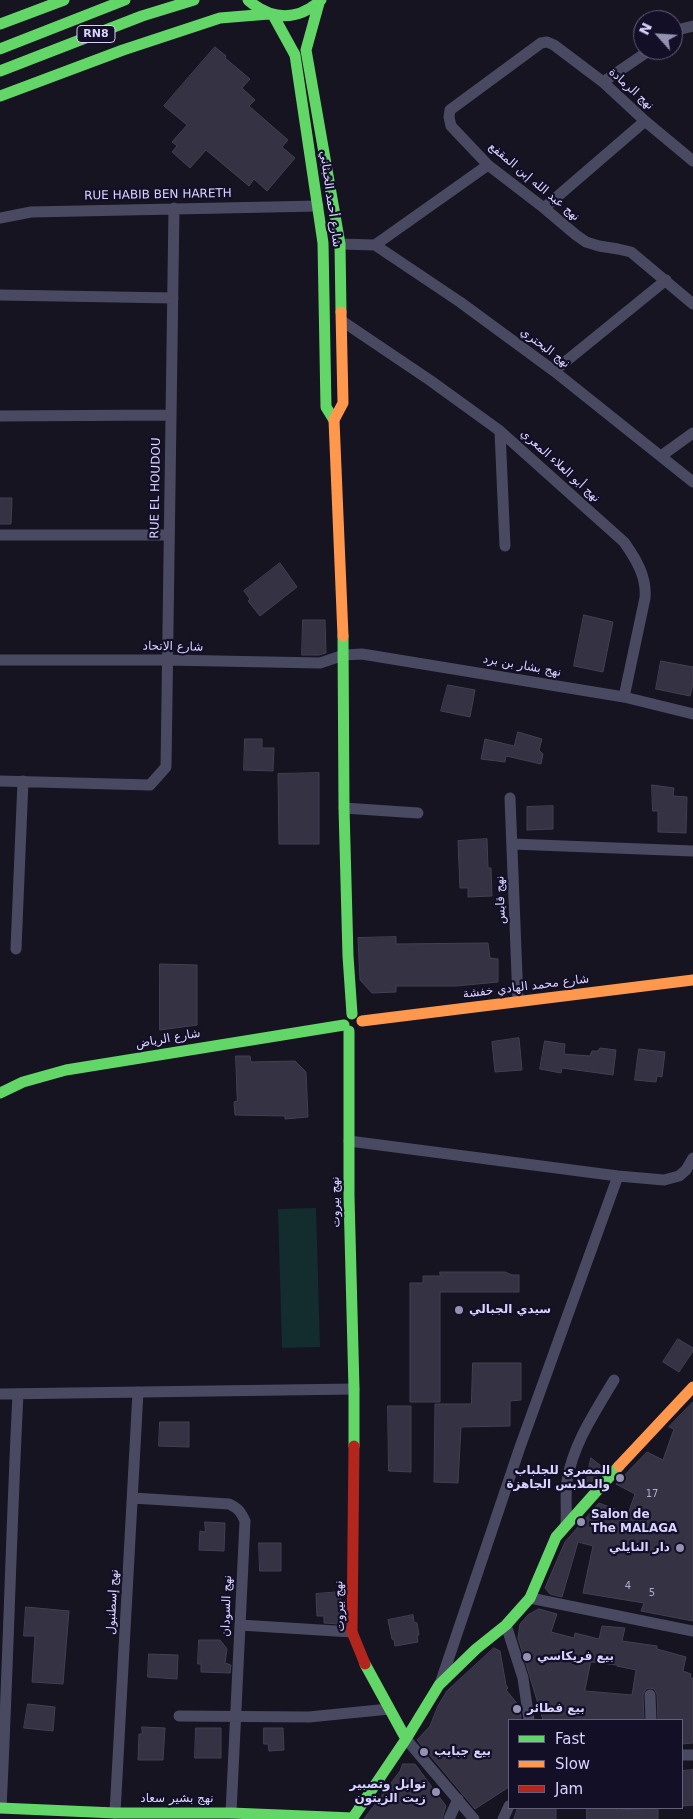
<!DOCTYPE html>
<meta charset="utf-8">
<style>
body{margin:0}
#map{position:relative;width:693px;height:1819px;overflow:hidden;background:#161421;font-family:"DejaVu Sans",sans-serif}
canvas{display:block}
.legend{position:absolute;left:508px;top:1719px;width:175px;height:90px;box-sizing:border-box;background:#130f26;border:1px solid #625e7d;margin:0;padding:6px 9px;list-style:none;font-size:15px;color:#d9d4ff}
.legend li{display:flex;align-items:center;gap:10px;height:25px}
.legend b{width:25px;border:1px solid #625e7d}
.north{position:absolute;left:633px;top:10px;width:50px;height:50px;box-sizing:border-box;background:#130f26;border:1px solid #625e7d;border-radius:50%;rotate:296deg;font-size:14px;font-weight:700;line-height:20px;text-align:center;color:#d9d4ff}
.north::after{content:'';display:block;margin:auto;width:18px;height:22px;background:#9591b1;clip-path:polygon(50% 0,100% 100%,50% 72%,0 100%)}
</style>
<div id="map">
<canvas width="693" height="1819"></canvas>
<ul class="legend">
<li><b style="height:6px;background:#63d668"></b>Fast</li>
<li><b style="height:6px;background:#ff974d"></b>Slow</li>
<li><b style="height:6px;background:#b3261e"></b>Jam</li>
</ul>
<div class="north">N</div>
</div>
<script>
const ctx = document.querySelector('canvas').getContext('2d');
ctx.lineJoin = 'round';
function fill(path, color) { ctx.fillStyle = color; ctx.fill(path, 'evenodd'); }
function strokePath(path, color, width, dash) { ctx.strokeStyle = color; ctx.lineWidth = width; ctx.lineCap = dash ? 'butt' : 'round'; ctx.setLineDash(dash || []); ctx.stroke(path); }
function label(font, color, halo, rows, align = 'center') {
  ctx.font = font + ' "DejaVu Sans",Vazirmatn,sans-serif'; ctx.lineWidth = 4.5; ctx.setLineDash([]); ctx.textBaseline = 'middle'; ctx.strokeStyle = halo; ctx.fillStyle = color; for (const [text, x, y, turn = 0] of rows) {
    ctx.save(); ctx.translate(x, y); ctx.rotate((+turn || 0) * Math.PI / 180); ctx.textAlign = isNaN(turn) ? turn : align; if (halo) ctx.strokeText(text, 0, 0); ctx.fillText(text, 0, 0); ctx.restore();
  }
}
fill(new Path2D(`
 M316,1208L320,1347L282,1348L278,1209Z`), '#132c2d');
const building = new Path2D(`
 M215,47L226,56L225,58L250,79L242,88L255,100L249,106L288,140L282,147L295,158L267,191L254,179L249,186L206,150L190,168L172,152L177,146L172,142L187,125L164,106Z
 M0,498H12L11,524H0Z
 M280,563L297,587L260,616L248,601L250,599L244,591Z
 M584,615L613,622L603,672L574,666Z
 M303,620H325L326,653L319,655H302Z
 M661,661L693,667V684L690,696L656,689Z
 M448,685L475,690L470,717L441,711Z
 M518,732L542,739L539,750L543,754L541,764L506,756L505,762L481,759L485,739L514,746Z
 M245,739H262V748H274L273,771L244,770Z
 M319,773V844H279L278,774Z
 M652,785L674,788L673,796L687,797L686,833L658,832V811H653Z
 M553,806V829L527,830V807Z
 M487,839L488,868H491L492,896L468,897V888H460L458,841Z
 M396,937V944L488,943L490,958L498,959V982L456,986H396V992L372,993L360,980L358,938Z
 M160,964L197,965V1025L160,1030Z
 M519,1038L522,1070L495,1072L492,1042Z
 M545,1041L565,1044L564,1054L590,1056L592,1051H598L600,1048L616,1050L613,1075L562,1068L561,1073L540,1069Z
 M639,1049L665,1052L662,1077L657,1076L656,1082L635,1080Z
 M236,1056H250L251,1062L295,1061L306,1072L308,1117L285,1119V1116L235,1115L234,1102L237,1101Z
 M440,1272H505L512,1275H519V1292H440V1402H410V1283H423V1276H440Z
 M678,1339L693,1348V1351L679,1372L663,1362Z
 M473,1363H521V1400L510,1401V1426L461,1427L458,1483L434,1482L435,1404H471Z
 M693,1402V1621L641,1611L644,1603L583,1593L593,1546L578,1542L562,1597L550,1594L545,1588L565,1542L599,1503L628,1514L635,1494L616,1484L647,1452L663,1460L674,1429L669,1427Z
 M388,1406H411V1472L389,1471Z
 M160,1422H189V1447L159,1446Z
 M591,1458L604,1468L585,1489Z
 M205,1522L225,1523L224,1551L199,1550L200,1531L205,1532Z
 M259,1543H281V1571H260Z
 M340,1592L342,1615H338V1624L324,1623V1616H317L316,1594Z
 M26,1607L69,1611L63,1684L32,1682L35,1636H24Z
 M539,1609L557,1614L551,1632L574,1638L575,1633L599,1639L602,1626L625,1628L622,1641L657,1646V1649L686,1657L683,1671L691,1674L690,1678H693V1743L682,1744V1720H658L657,1694L654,1689L650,1688L646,1689L643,1695L644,1720H543L518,1638L520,1624L528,1615ZM591,1662L617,1665V1666L636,1670L632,1695L585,1691Z
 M413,1615L414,1622L417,1623L419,1635L417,1636L418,1642L395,1646L394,1640L392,1639L388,1620Z
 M199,1640H220L227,1649L225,1663L231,1665L230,1673L201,1672V1664H198Z
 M494,1648L500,1651L506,1685L508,1688L506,1690L520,1707L521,1720H509V1787L475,1809L417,1740L430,1726L438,1706L447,1691Z
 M149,1654L178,1655L177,1679L148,1677Z
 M28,1704L55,1707L53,1731L24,1728Z
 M142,1727L165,1728L163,1760H138L139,1734H142Z
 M196,1728H221V1758H195Z
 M264,1728H283L284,1750L269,1751L268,1744H264Z
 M403,1764H415L446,1806L442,1819H364L400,1771Z
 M693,1770V1805L682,1806V1771Z
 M518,1808H556V1819H514Z
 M587,1808H616L617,1810L658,1808V1819H587Z`);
fill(building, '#343243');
strokePath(building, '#433f54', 1);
strokePath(new Path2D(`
 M673,34L681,29L693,26
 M603,82L650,50
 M693,161L645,121L603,82L554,45L547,42L541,43L450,110L449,117L451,126L488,165L544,208L576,235L586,242L599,246L618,249L631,252L693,304
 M544,208L645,121
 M0,218L31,212L318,206
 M340,244L375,245L488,165
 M375,245L460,302L554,371L693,482
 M0,295L173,298
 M342,321L431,381L500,431L624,542C636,559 647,577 645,598L624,697
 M554,371L666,280
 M0,416L171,415
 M500,431L505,546
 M661,456L693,433
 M0,535H169
 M0,660H168L320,663L344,655L362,654L624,697L693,714
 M0,781L150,785L166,767L174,208
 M510,798L518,1001
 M344,808L418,813
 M512,844L693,851
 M16,949L23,781
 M349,1141L618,1176L664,1180L679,1176L686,1170L693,1158
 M0,1394L354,1389
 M133,1498L229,1504C238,1508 241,1512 245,1521L231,1813
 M566,1524C567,1510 565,1495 567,1481C573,1444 595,1412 614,1380
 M530,1598L693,1631
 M240,1625L352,1632
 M506,1625L523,1678L529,1720
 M441,1681L520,1447L618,1176
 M650,1695L651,1720
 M179,1716L309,1717L389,1709
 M406,1739L474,1819
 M682,1755H693
 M1,1808C8,1670 11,1532 18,1394
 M115,1813L138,1392
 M449,1819L458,1799
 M503,1819L509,1806`), '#4a4962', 11);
strokePath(new Path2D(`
 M248,0C272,21 298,21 321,0
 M319,3L306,50L340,244L341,312
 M273,15L295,55L323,243L326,407L334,420
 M0,24L64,0
 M0,49L125,0
 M0,71L142,16L194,0
 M0,96L123,50L220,18L269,14
 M343,636L344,808L348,956L352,1014
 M349,1031V1196L354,1389V1446
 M0,1093L23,1082L66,1070L344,1025
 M365,1664L406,1739L439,1685L476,1649L506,1625L530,1598L556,1537L619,1466
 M0,1808L115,1813H231L353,1818
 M352,1819L406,1739`), '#63d668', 11);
strokePath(new Path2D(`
 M341,312L343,403L334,420L343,636
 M362,1021L693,980
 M619,1466L693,1387`), '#ff974d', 11);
strokePath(new Path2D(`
 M354,1446L352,1632L365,1664`), '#b3261e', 11);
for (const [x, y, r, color] of [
 [459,1310,5,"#9591b1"],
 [620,1478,5,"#9591b1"],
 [581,1522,5,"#9591b1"],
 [680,1548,5,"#9591b1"],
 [527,1657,5,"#9591b1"],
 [517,1709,5,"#9591b1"],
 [424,1752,5,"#9591b1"],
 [436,1792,5,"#9591b1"]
]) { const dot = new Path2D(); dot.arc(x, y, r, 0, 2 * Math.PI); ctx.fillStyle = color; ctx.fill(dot); strokePath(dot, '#130f26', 2); }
label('10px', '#b0acd0', null, [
 ["17",652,1494],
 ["4",628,1586],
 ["5",652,1593]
]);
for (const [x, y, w] of [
 [96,34,38]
]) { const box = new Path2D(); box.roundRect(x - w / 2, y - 8.5, w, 17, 4); ctx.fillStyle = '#130f26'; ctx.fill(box); strokePath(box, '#d9d4ff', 1); }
label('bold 11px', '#d9d4ff', null, [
 ["RN8",96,34]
]);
label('12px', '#d9d4ff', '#130f26', [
 ["نهج الرمادة",631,89,42],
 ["نهج عبد الله إبن المقفع",534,182,40],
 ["RUE HABIB BEN HARETH",158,195,-1],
 ["شارع أحمد الخبثاني",330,199,82],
 ["نهج البحتري",545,348,37],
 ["نهج أبو العلاء المعري",560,466,42],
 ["RUE EL HOUDOU",156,488,-89],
 ["شارع الاتحاد",173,647,1],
 ["نهج بشار بن برد",522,666,10],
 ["نهج قابس",501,900,-92],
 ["شارع محمد الهادي خفشة",526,987,-7],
 ["شارع الرياض",168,1039,-10],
 ["نهج بيروت",336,1202,-91],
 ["نهج إسطنبول",113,1602,-87],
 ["نهج السودان",227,1606,-88],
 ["نهج بيروت",340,1606,-92],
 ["نهج بشير سعاد",177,1799]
]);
label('bold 12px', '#d9d4ff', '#130f26', [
 ["سيدي الجبالي",469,1310],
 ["المصري للجلباب",610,1471,"right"],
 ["والملابس الجاهزة",610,1485,"right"],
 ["Salon de",591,1515],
 ["The MALAGA",591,1529],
 ["دار النايلي",670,1548,"right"],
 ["بيع فريكاسي",537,1657],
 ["بيع فطائر",527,1709],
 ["بيع جبايب",434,1752],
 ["توابل وتصبير",426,1785,"right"],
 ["زيت الزيتون",426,1799,"right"]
], 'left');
</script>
